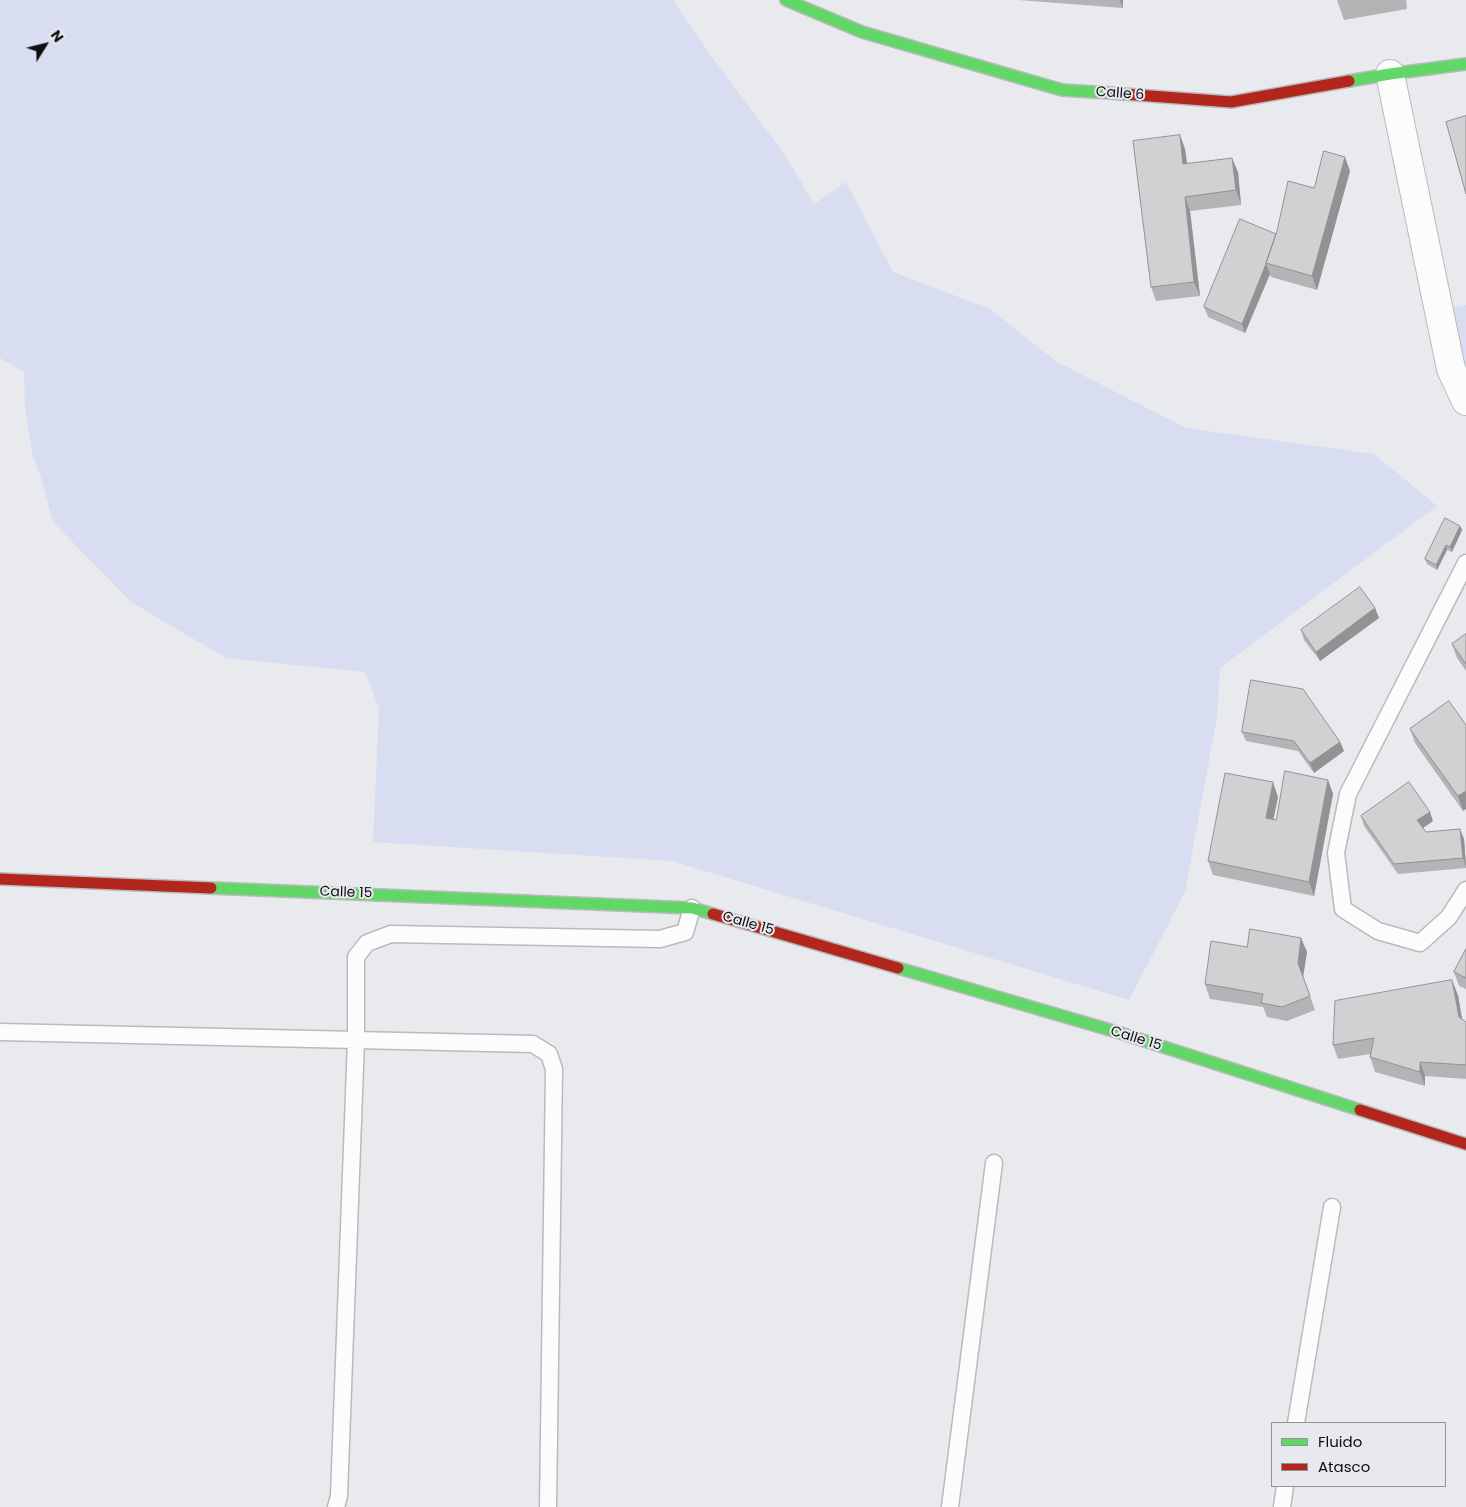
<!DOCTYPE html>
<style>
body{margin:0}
#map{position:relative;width:1466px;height:1507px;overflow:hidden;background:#e9eaee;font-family:Poppins,sans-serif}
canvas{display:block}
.legend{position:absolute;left:1271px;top:1422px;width:175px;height:65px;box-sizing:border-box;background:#e8e9ef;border:1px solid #919296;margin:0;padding:6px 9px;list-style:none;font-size:15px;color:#0e0f10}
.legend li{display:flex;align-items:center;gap:10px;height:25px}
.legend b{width:25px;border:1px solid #919296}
.north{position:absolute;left:20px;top:20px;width:50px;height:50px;-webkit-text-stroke:4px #e8e9ef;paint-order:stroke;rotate:54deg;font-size:14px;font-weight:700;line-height:20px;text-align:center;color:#0e0f10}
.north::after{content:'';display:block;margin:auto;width:18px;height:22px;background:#0e0f10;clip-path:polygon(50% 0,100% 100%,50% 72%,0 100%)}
</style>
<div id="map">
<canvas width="1466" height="1507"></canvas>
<ul class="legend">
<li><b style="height:6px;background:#63d668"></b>Fluido</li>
<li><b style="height:6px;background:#b3261e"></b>Atasco</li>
</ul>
<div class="north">N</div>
</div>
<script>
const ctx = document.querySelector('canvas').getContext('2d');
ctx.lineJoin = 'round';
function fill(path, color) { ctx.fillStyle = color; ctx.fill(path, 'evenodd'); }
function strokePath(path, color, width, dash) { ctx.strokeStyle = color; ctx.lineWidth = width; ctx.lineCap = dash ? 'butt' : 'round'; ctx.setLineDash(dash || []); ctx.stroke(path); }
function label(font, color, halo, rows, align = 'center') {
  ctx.font = font + ' Poppins,sans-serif'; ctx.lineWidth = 4; ctx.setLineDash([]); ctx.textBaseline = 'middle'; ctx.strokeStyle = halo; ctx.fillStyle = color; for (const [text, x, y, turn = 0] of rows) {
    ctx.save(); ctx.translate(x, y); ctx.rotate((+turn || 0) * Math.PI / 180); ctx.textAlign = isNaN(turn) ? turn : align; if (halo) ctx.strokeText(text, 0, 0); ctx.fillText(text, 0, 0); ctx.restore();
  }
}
fill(new Path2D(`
 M0,0H673L707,50L787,158L814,204L846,182L893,272L990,309L1057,362L1186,428L1374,454L1437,506L1220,668L1217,717L1185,892L1129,1000L672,861L373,842L379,708L365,672L226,658L131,602L53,522L42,481L33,456L25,408L24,372L0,358Z
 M1466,305V401L1438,310Z`), '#d8ddf2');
const lane = new Path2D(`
 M1466,563L1348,794L1336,853L1343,909L1378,931L1420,943L1449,917L1466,890
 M0,1032L533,1044L549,1054L554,1069L548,1507
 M1296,1423L1332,1207
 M336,1507L339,1496L356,1040V957L367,943L391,934L660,939L685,932L692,908
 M950,1507L994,1163
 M1282,1507L1285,1486`);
const street = new Path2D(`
 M1390,74L1451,369L1466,401`);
const fast = new Path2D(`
 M786,0L862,32L1062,90L1110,93
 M1349,81L1390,74L1466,64
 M211,888L692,908L713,914
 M898,968L1117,1032L1360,1110`);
const jam = new Path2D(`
 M1110,93L1231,102L1349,81
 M0,879L211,888
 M713,914L898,968
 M1360,1110L1466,1144`);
strokePath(lane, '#b9babc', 19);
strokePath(street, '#b9babc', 30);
strokePath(fast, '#b9babc', 14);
strokePath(jam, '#b9babc', 14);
strokePath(lane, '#fcfcfc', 16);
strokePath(street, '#fcfcfc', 28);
strokePath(fast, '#63d668', 11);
strokePath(jam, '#b3261e', 11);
fill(new Path2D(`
 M1018,0H1123V8Z
 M1337,0H1406L1407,9L1344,20Z
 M1180,135L1185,149L1187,163L1238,172L1241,205L1190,211L1200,296L1156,301L1151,287Z
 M1350,171L1317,290L1271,277L1270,274L1245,333L1208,317L1204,307L1276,234Z
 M1460,526L1462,530L1452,552L1447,550L1437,570L1427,564L1425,559Z
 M1375,608L1379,618L1320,661L1304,640L1301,630Z
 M1466,634V671L1457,658L1452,644Z
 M1449,701L1463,811L1415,743L1410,729Z
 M1242,732L1340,742L1344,751L1314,773L1298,751L1246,741Z
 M1328,780L1333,794L1314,896L1213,875L1208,861L1278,797L1273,819L1276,820Z
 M1361,816L1433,821L1423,828L1426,832L1464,839L1466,868L1398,874L1364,826Z
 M1301,938L1307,952L1303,976L1315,1010L1287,1021L1267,1017L1263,1007L1210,999L1205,984L1247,947Z
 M1466,949V989L1459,986L1454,972Z
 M1458,995L1462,1019L1466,1022V1079L1425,1076V1086L1375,1072L1370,1057V1054L1338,1059L1333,1045Z`), '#b3b4b5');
fill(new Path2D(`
 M1120,0H1123V8Z
 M1180,135L1185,149L1189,178L1183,164Z
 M1345,157L1350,171L1317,290L1312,276Z
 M1232,158L1238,172L1241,205L1236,190Z
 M1185,197L1190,211L1200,296L1194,282Z
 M1266,264L1270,274L1245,333L1242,324Z
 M1460,526L1462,530L1452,552L1450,547Z
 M1446,545L1447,550L1437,570L1436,565Z
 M1375,608L1379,618L1320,661L1316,652Z
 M1340,742L1344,751L1314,773L1310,763Z
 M1328,780L1333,794L1314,896L1309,882Z
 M1273,782L1278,797L1271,832L1266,818Z
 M1466,791V809L1463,811L1458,796Z
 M1430,812L1433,821L1420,830L1417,820Z
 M1460,829L1464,839L1466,867L1463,858Z
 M1301,938L1307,952L1303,977L1298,963Z
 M1452,980L1458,995L1464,1031L1459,1017Z
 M1420,1062L1425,1076V1086L1420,1072Z`), '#929294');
const building = new Path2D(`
 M1466,116V194L1446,122Z
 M1180,135L1183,164L1232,158L1236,190L1185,197L1194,282L1151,287L1133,141Z
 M1324,151L1345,157L1312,276L1266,263L1277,231L1288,181L1314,188Z
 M1240,219L1276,234L1266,263V264L1242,324L1204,307Z
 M1445,518L1460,526L1450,547L1446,545L1436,565L1425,559Z
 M1360,587L1375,608L1316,652L1301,630Z
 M1466,634V664L1452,644Z
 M1251,680L1303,689L1340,742L1310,763L1294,741L1242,732Z
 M1449,701L1466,725V791L1458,796L1410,729Z
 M1285,771L1328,780L1309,882L1208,861L1225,773L1273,782L1266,818L1276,820Z
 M1409,782L1430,812L1417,820L1426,832L1460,829L1463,858L1394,864L1361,816Z
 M1250,929L1301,938L1298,963L1310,996L1282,1007L1261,1003L1263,994L1205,984L1211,941L1247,947Z
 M1466,949V978L1454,972Z
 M1452,980L1459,1017L1466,1022V1065L1420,1062V1072L1370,1057L1374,1038L1333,1045L1335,1001Z`);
fill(building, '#d0d1d3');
strokePath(building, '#929294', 1);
label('14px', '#0e0f10', '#e8e9ef', [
 ["Calle 6",1120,94,4],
 ["Calle 15",346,893,2],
 ["Calle 15",748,924,16],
 ["Calle 15",1136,1039,17]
]);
</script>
